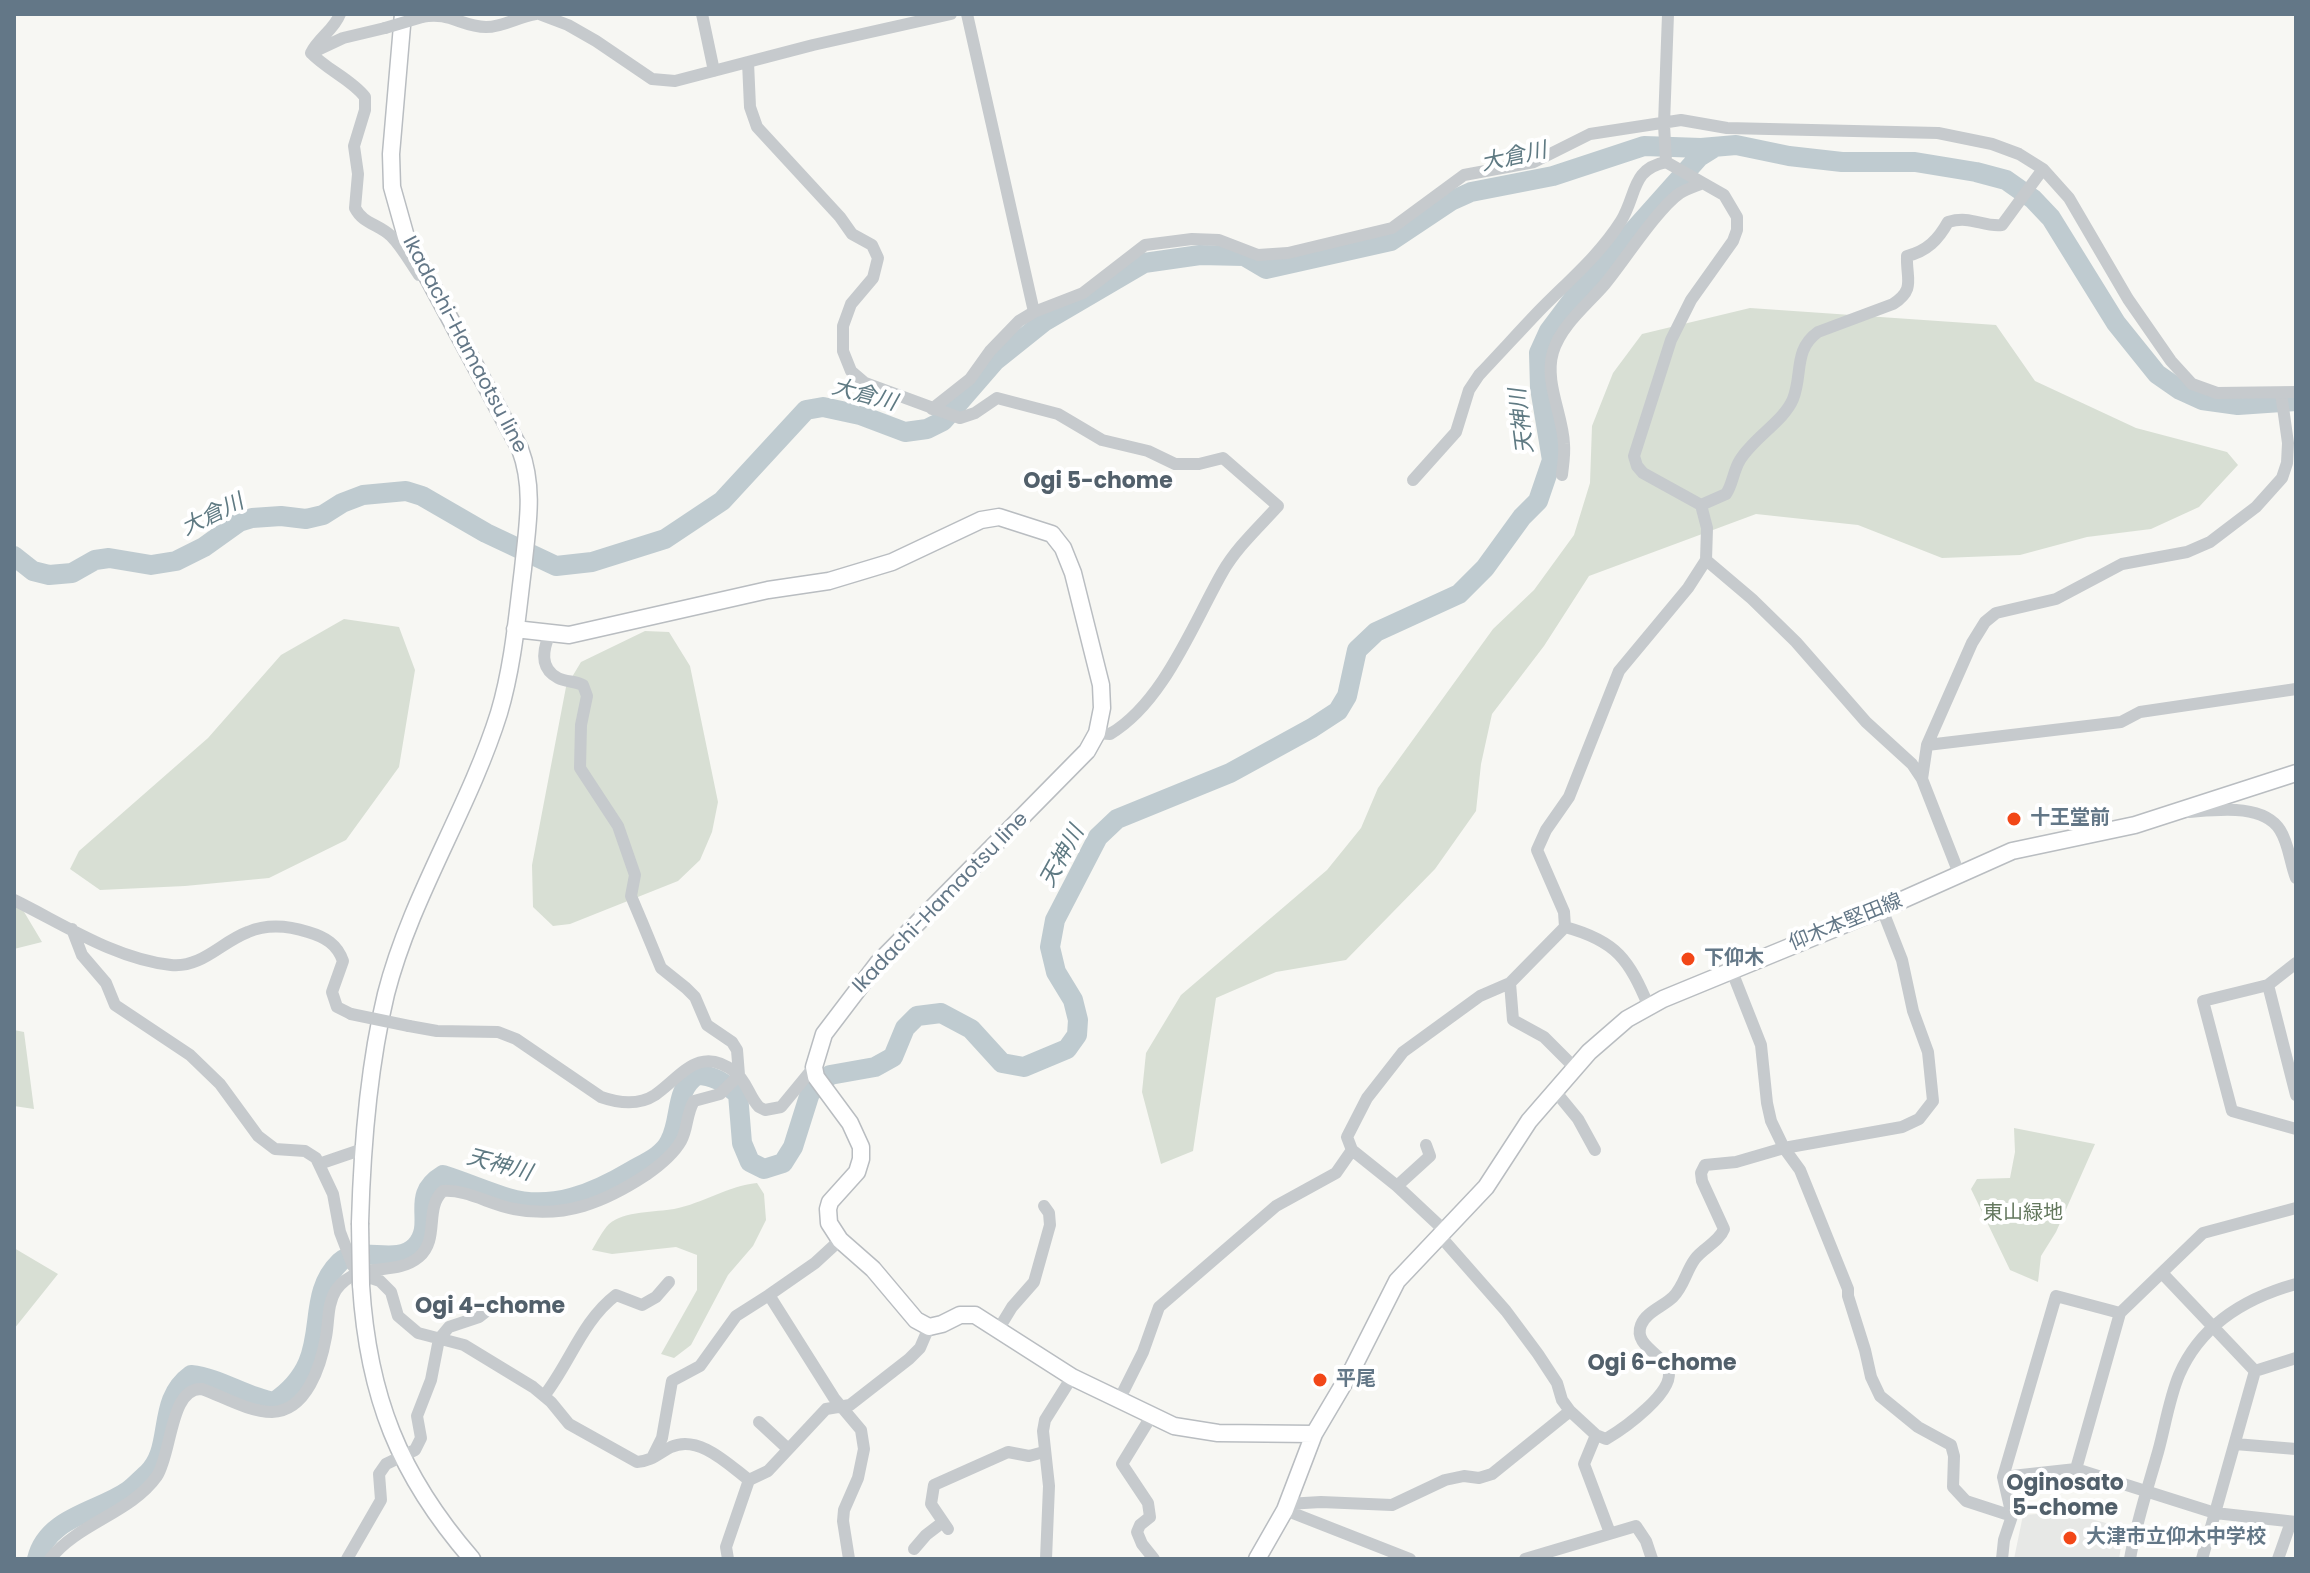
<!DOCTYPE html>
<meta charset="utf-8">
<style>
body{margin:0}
#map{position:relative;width:2310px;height:1573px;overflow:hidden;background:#f7f7f3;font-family:Poppins,sans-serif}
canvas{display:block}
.frame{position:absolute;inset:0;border:16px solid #637787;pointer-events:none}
</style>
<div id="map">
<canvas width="2310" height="1573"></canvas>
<div class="frame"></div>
</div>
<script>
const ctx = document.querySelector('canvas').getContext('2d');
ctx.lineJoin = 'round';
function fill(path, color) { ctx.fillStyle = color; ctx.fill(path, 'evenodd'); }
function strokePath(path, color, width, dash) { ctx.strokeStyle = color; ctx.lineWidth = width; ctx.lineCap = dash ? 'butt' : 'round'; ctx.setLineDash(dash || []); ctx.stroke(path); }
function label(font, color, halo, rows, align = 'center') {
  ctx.font = font + ' Poppins,"Noto Sans JP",sans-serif'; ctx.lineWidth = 8; ctx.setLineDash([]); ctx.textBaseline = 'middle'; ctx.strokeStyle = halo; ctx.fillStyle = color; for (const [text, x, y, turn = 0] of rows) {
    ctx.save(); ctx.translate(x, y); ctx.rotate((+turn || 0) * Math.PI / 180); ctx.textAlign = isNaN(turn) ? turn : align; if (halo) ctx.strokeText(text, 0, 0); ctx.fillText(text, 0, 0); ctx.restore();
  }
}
fill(new Path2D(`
 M2066,1512L2124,1528L2119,1559H2014L2023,1515Z`), '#e7e8e6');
fill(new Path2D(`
 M1750,308L1996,325L2035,381L2136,428L2227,452L2238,465L2199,507L2151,529L2087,537L2020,555L1942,558L1858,525L1756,514L1589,576L1544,646L1492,714L1481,764L1476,811L1435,869L1346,960L1276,972L1216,998L1193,1151L1161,1164L1142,1092L1146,1053L1181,995L1327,870L1361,828L1378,788L1493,629L1534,590L1574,535L1590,483L1592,426L1613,373L1642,334Z
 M344,619L399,627L415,670L399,767L346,840L269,878L185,886L100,890L70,869L79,851L208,738L281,655Z
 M645,631L669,632L690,666L718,802L712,832L700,860L678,881L570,924L553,926L533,907L532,865L566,687L581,662Z
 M14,895L42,942L14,949Z
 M14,1030L24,1032L34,1109L14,1106Z
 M2014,1128L2095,1144L2056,1232L2041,1256L2038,1282L2010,1270L1971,1189L1977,1179L2010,1178L2015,1152Z
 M757,1183L764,1194L766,1220L753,1246L728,1275L691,1345L674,1358L661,1354L697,1290V1255L676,1247L612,1254L592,1250C597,1242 602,1231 609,1224C624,1211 656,1212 674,1209C704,1203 727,1186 757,1183Z
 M14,1248L58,1274L14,1329Z`), '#d8dfd4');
strokePath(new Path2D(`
 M14,556L33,571L49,575L72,573L95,560L109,558L151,565L176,561L204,547L239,522L252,518L281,516L306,519L323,515L342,503L363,495L406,491L422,496L486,533L556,566L592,562L665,539L722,501L806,410L823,407L860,415L905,432L927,429L943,421L995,361L1045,321L1144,263L1200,255L1244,256L1266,269L1391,241L1451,201L1471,192L1553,176L1644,146L1701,148L1736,145L1789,156L1842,162H1915L1976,172L2006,180L2033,199L2051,218L2116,323L2157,374L2180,390L2202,400L2238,405L2296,401
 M37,1559C47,1517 98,1512 128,1491C135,1486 141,1479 147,1474C175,1448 155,1401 191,1375C220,1378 245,1397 274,1402C339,1358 299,1302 340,1262C359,1244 397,1267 416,1246C437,1222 408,1196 443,1175C465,1182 486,1191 508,1198C552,1211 594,1193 631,1171C645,1163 663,1156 670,1141C682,1118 674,1090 697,1075C715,1075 725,1084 738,1094L742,1143L750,1162L764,1169L783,1163L793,1147L810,1093L830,1075L875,1067L893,1057L905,1028L917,1016L941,1013L971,1029L1002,1063L1024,1067L1067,1049L1077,1035L1078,1020L1073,1000L1056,972L1050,947L1055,920L1098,837L1117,819L1230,773L1312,728L1338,711L1347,696L1357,650L1376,632L1459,594L1485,568L1522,517L1538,501L1552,460L1540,388L1539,353L1549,331L1576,295L1699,157L1715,147`), '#bfcbd0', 20);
const major = new Path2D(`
 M515,629L569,635L768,590L829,581L892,562L981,520L999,517L1052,534L1063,548L1073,573L1101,685L1102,708L1097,733L1087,751L878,963L824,1034L814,1067L816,1077L850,1123L861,1147V1159L857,1172L830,1202L828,1209L829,1223L840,1240L873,1269L916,1320L929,1327L942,1324L960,1315H975L1072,1377L1174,1426L1218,1433L1314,1434L1285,1510L1257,1559
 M360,1223C362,1147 368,1069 386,994C411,896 469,809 499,713C513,666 517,617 523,569C527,528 535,489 520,449L406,237L392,187L391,154L403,14
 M361,1285C368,1396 399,1475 472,1559
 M1314,1434L1353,1368L1397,1281L1486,1187L1529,1121L1589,1052L1627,1019L1663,999L1882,909L2012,851L2135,825L2296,773`);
strokePath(major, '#b9bdc1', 19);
strokePath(new Path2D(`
 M539,14L568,25L596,41L652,79L675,81L813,45L951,14
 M702,14L714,71
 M967,14L1034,312
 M422,17C449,11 462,27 486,27C504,27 519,16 536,14
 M311,53C327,70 351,79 365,97V110L354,146L358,174L355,208C363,224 379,224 391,236C402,247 410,262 419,275H424
 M311,53L343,38L385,28
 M311,53C318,38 334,30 340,14
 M748,62L750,107L757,127L840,217L852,234L872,245L878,258L873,278L851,304L843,326V351L851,371L865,383L960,418L975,413L997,398L1058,414L1102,440L1148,451L1175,464H1199L1223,458L1278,506C1259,527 1236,548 1222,573C1193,624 1163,703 1110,734L1097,733
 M1666,162L1664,124L1668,14
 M932,409L970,379L990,351L1019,321L1034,312L1083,293L1145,245L1192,239L1219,240L1258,255L1288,253L1392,228L1464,175L1534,162L1590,134L1681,120L1727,128L1938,133L1992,144L2019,154L2043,169L2069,198L2128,299L2171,361L2192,384L2217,393L2296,392
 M1562,475C1563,465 1565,454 1564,444C1563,415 1544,382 1553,352C1561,325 1588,304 1605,284C1624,261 1658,208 1680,193C1687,189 1696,186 1703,183
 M1413,480L1456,432L1469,390L1479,375C1499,354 1518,333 1538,312C1566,283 1599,256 1621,221C1637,195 1631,169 1666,162L1724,195L1737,217V230L1733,241L1691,300L1671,340L1634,456L1637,466L1643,473L1701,505L1707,528L1706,560L1688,588L1619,671L1569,797L1546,830L1537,850L1564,912L1565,927L1510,983L1480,996L1403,1052L1367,1098L1347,1137L1352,1150L1397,1186L1445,1231
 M1701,505L1726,494C1733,484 1733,471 1740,460C1753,438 1784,421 1793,399C1803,374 1793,350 1818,332L1893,304C1916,289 1906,279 1907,256C1927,251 1938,240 1948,222C1971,215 1982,227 2002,225L2043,169
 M1706,560L1752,599L1796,642L1866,722L1912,764L1922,779L1960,876
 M1927,745L2121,722L2140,712L2296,689
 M1922,779L1927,745L1972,643L1985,622L1996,613L2056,599L2122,564L2187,552L2210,542L2256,507L2282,478L2287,463L2288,443L2281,393
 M2189,812C2216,810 2263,803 2280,830C2289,844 2290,863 2296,878
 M14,900C63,924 115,959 171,965C202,968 221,942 248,932C267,924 289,926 308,932C325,937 337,944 343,961L332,992L337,1007L351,1014
 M1565,927C1617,941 1629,960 1649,1007
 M72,929L82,955L106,983L115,1005L190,1055L220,1084L258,1136L275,1149L305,1151L316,1158L333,1194L340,1232L353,1266L359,1274L380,1281L391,1292L398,1316L418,1333L464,1345L533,1387L551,1402L569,1424L637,1462C652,1461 659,1453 671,1447C699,1434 729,1465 749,1480
 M2296,963L2268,985L2203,1001L2232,1111L2296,1129
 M1731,969L1761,1045L1767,1103L1771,1121L1784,1148L1800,1170L1848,1289V1296L1865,1350L1871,1377L1880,1396L1918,1427L1951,1445L1954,1456L1953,1487L1966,1501L2012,1516L2004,1540L2002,1559
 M1510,983L1513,1020L1544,1037L1575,1068
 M2268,985L2296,1095
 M409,1026L437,1031L498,1032L516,1039L601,1097C618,1103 638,1106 655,1095C681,1077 699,1044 735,1072C747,1081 749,1097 759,1107L765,1110L781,1107L814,1067
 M1555,1091L1578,1119L1595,1150
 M319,1164L363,1149
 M1397,1186L1430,1156L1426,1145
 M1441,1237L1506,1311L1538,1354L1557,1383L1562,1400L1570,1411L1596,1435L1606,1439C1623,1429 1677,1391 1668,1369C1662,1354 1633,1345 1641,1325C1646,1312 1664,1306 1673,1297C1684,1286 1686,1271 1695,1259C1703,1248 1719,1242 1724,1229L1702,1181L1701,1173L1705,1165L1736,1162L1784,1148L1902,1127L1919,1119L1933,1101L1928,1052L1913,1011L1902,960L1882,909
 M840,1240L815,1263L769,1295L834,1398L861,1430L864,1449L858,1478L844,1510L843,1521L849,1559
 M2162,1273L2255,1371
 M2120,1313L2056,1296L2003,1477L2076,1469L2215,1513L2296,1522
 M998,1330L1012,1307L1034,1282L1050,1225L1049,1213L1044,1206
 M2255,1371L2296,1358
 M544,1396C570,1363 582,1321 616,1295L642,1305L656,1297L669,1282
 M1119,1400L1143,1352L1159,1307L1276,1206L1336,1173L1352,1150
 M1152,1415L1122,1464L1148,1503L1150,1517L1140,1525L1137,1532L1142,1544L1154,1559
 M759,1422L787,1448
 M1596,1435L1584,1464L1610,1533
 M2235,1444L2296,1449
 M653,1456L662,1438L672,1381L700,1366L736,1316L769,1295
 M2076,1469L2120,1313L2203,1233L2296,1208
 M2003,1477L2012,1516
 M1287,1504L1321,1502L1392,1505L1445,1480L1464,1476L1479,1478L1492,1474L1570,1411
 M1285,1510L1410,1559
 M948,1529L931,1504L934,1485L1008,1452L1029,1456L1044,1452
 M914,1549L926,1535L943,1522
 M50,1559C78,1523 131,1513 157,1476C172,1453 170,1387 202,1389C224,1397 249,1412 272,1412C307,1411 321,1365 326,1337C329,1322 327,1304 336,1290C358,1259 394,1278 419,1257C440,1239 424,1208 443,1191C466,1189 491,1205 514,1209C564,1219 605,1202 646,1175C659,1166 673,1155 681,1141C688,1129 686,1114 694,1101L720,1094L739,1075L737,1050L732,1042L707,1025L695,997L686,988L661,968L642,922L631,896L635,875L618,826L580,768L581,725L587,696L583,685C575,681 566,682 558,678C539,668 543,649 550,633
 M347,1559L381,1500L379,1474L386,1464L415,1450L421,1438L417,1416L431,1380L439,1339L449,1327L479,1317L488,1310
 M728,1559L726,1547L749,1480L768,1471L826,1409L850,1405L909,1359L920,1348L929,1327
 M1046,1559L1049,1486L1043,1431L1045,1420L1072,1377
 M1525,1559L1636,1526L1646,1541L1652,1559
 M2130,1559C2136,1523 2148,1487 2158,1452C2165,1427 2169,1399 2179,1375C2201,1324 2245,1298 2296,1284
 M2202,1559L2255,1371
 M2278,1559L2291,1522`), '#c6cacd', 12);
strokePath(major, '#fff', 16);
const majorBridge = new Path2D(`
 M360,1223L361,1285`);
strokePath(majorBridge, '#b9bdc1', 19, []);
strokePath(new Path2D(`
 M385,28L422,17
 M351,1014L409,1026`), '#c6cacd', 12);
strokePath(majorBridge, '#fff', 16);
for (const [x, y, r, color] of [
 [2014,819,8,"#f24718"],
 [1688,959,8,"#f24718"],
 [1320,1380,8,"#f24718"],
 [2070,1538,8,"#f24718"]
]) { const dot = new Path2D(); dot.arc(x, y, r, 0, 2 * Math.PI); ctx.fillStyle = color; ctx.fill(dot); strokePath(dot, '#fff', 3); }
label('20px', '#637787', '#fff', [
 ["Ikadachi-Hamaotsu line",464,345,62],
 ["Ikadachi-Hamaotsu line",941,903,-46],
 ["仰木本堅田線",1846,923,-22]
]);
label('bold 20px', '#637787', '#fff', [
 ["十王堂前",2030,819],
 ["下仰木",1704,959],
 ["平尾",1336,1380],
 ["大津市立仰木中学校",2086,1538]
], 'left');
label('20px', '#64785e', '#fff', [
 ["東山緑地",2023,1214]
]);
label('italic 22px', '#5f7a83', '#fff', [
 ["大倉川",1514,158,-12],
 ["大倉川",864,396,15],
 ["天神川",1523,421,-97],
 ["大倉川",213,516,-26],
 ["天神川",1063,857,-61],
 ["天神川",499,1166,15]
]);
label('bold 22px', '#52606b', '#fff', [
 ["Ogi 5-chome",1098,482],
 ["Ogi 4-chome",490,1307],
 ["Ogi 6-chome",1662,1364],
 ["Oginosato",2065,1484],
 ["5-chome",2065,1509]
]);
</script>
